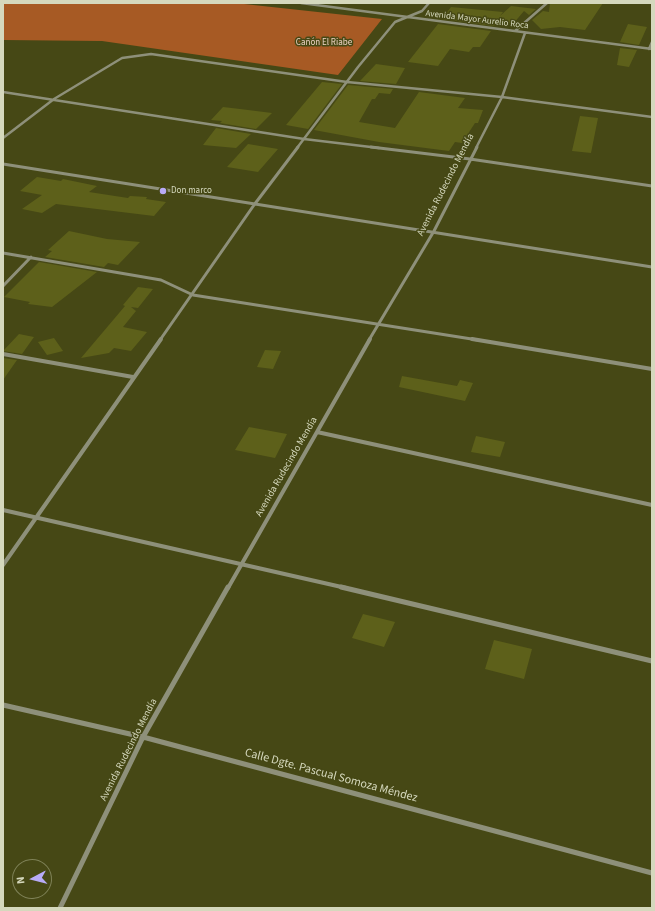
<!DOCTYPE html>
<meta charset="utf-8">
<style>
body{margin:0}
#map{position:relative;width:655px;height:911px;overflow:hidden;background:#464815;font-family:"Source Sans 3",sans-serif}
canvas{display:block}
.frame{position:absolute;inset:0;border:4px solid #d5d8bd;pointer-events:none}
.north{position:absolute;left:12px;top:859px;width:40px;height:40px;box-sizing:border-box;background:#464815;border:1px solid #7f8258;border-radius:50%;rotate:263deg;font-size:11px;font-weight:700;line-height:16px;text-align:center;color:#d5d8bd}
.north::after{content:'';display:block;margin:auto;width:14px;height:18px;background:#b8abf7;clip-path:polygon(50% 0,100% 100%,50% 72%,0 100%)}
</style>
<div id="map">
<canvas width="655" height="911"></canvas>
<div class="frame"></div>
<div class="north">N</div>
</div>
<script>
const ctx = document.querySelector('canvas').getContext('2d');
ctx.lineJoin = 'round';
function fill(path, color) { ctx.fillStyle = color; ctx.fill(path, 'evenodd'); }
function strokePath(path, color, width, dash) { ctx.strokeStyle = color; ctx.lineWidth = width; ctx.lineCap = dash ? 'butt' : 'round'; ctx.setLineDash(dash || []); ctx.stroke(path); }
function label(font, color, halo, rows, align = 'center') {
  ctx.font = font + ' "Source Sans 3",sans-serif'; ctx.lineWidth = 3; ctx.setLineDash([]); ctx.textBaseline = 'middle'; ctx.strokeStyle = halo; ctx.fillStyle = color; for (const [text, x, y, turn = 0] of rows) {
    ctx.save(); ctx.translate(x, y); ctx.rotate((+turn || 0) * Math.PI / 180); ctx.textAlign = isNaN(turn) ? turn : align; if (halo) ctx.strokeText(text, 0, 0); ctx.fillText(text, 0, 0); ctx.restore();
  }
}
fill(new Path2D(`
 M3,3H235L382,19L338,75L102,41L3,40Z`), '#a75a24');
fill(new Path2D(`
 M550,3H603L585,30L560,27L541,29L532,20L543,11L549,12Z
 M511,6L536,9L529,15L524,11L513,24L497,21L494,26L442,19L451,7L503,12L500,16Z
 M438,24L491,31L480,47H473L469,52L450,49L438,66L408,62Z
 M628,24L647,27L639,45L620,42Z
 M620,48L637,50L629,67L617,65Z
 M376,64L405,68L396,84L360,81Z
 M322,82L342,84L308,129L286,125Z
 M348,85L393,89L390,94L379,93L375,99H372L359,122L395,128L419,92L465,98L458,108L483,110L478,123H475L462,143L455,142L449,151L379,142L314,130Z
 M223,107L240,109L272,113L256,129L220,123L222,121L211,120Z
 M580,116L598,118L591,153L572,151Z
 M216,128L251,134L236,148L203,145Z
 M248,144L278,149L258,172L227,167Z
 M37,177L61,181L63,179L97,186L89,192L128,198L130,196L147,197L146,199L166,202L154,216L56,204L42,213L22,209L42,195L20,191Z
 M69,231L107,239L140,242L118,265L108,263L104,267L45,257L52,251L48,250Z
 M39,262L97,272L52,307L28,304L30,302L4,297Z
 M138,287L153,289L138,308L131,307L136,311L123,327L147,332L131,351L114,348L109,353L81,358L125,306L123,305Z
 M19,334L34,337L22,354L3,351Z
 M54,338L63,351L47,355L38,342Z
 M265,350L281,351L273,369L257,367Z
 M3,358L17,360L3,380Z
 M402,376L457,386L460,380L473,383L465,401L399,387Z
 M249,427L287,434L275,458L235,450Z
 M476,436L505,442L500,457L471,452Z
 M363,614L395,622L384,647L352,638Z
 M494,640L532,649L524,679L485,669Z`), '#5d601a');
strokePath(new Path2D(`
 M301,3L652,49
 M515,31L547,3
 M649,49L652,42
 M3,92L304,139L379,148
 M3,138L54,99L122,58L151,54L347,82L502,97L652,117
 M297,148L358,67L395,22L422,11L429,3
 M476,148L502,97L525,33`), '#8e907a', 2.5);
strokePath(new Path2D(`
 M371,147L470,159L652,186
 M3,164L652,267
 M3,253L161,280L193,295L478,340
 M3,286L31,257
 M160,340L254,205L298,147
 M369,340L434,231L477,147`), '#8e907a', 3);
strokePath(new Path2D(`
 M472,339L652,369
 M3,354L133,377
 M317,432L652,505
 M3,510L346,588
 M3,565L161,339
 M228,588L370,339`), '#8e907a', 4);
strokePath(new Path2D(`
 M341,587L652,661
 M3,705L143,737L652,873
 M60,908L143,737L228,587`), '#8e907a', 5);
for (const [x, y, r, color] of [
 [163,191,4,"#b8abf7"]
]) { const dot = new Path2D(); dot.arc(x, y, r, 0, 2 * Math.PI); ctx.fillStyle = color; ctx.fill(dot); strokePath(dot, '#464815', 1.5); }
label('9px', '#d5d8bd', '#464815', [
 ["Avenida Mayor Aurelio Roca",477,20,7]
]);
label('9px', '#eed3c4', '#464815', [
 ["Cañón El Riabe",324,43]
]);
label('9px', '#d5d8bd', '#464815', [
 ["Don marco",171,191]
], 'left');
label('10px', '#d5d8bd', '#464815', [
 ["Avenida Rudecindo Mendía",446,185,-63],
 ["Avenida Rudecindo Mendía",287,467,-60],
 ["Avenida Rudecindo Mendía",129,750,-63]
]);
label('12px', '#d5d8bd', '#464815', [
 ["Calle Dgte. Pascual Somoza Méndez",331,776,15]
]);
</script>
